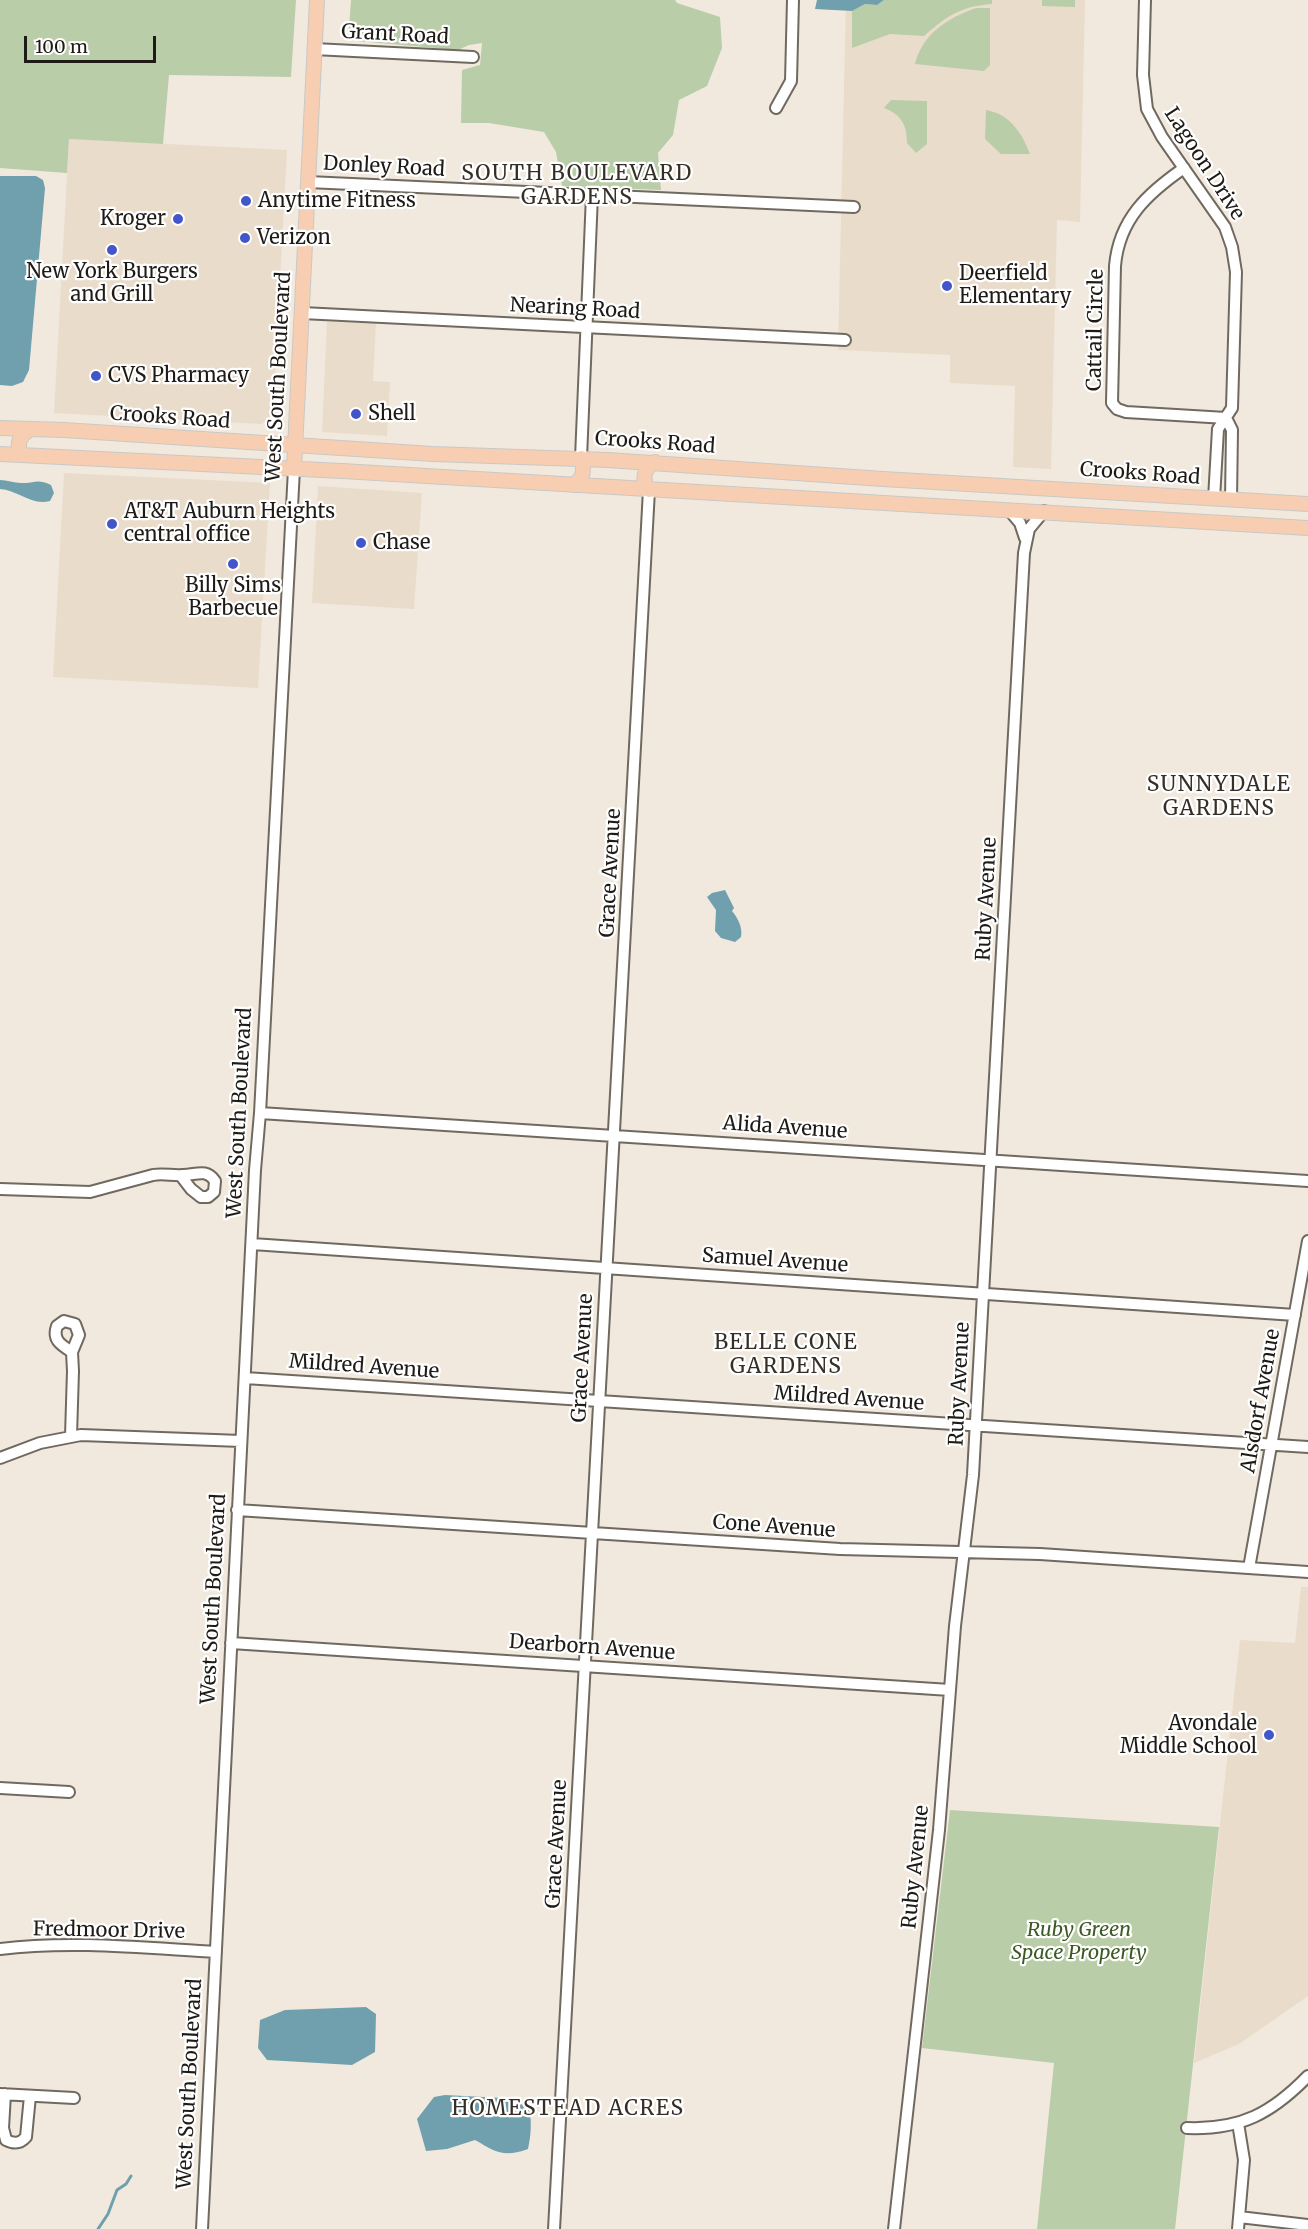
<!DOCTYPE html>
<style>
body{margin:0}
#map{position:relative;width:1308px;height:2229px;overflow:hidden;background:#f1e9de;font-family:Merriweather,serif}
canvas{display:block}
.scale{position:absolute;left:24px;top:36px;width:132px;height:27px;box-sizing:border-box;border:3px solid #1e1b17;border-top:0;padding-left:8px;font-size:18px;line-height:21px;white-space:nowrap;color:#1e1b17;-webkit-text-stroke:4px #fff;paint-order:stroke}
</style>
<div id="map">
<canvas width="1308" height="2229"></canvas>
<div class="scale">100 m</div>
</div>
<script>
const ctx = document.querySelector('canvas').getContext('2d');
ctx.lineJoin = 'round';
function fill(path, color) { ctx.fillStyle = color; ctx.fill(path, 'evenodd'); }
function strokePath(path, color, width, dash) { ctx.strokeStyle = color; ctx.lineWidth = width; ctx.lineCap = dash ? 'butt' : 'round'; ctx.setLineDash(dash || []); ctx.stroke(path); }
function label(font, color, halo, rows, align = 'center') {
  ctx.font = font + ' Merriweather,serif'; ctx.lineWidth = 4.5; ctx.setLineDash([]); ctx.textBaseline = 'middle'; ctx.strokeStyle = halo; ctx.fillStyle = color; for (const [text, x, y, turn = 0] of rows) {
    ctx.save(); ctx.translate(x, y); ctx.rotate((+turn || 0) * Math.PI / 180); ctx.textAlign = isNaN(turn) ? turn : align; if (halo) ctx.strokeText(text, 0, 0); ctx.fillText(text, 0, 0); ctx.restore();
  }
}
fill(new Path2D(`
 M846,0H1085L1080,222L1057,220L1051,469L1013,467L1015,386L950,383V355L838,350Z
 M69,139L287,150L273,413L262,424L54,413Z
 M327,322L376,323L373,381L390,382L387,436L322,432Z
 M64,473L270,483L258,688L53,677Z
 M318,486L422,493L414,609L312,603Z
 M1301,1587H1308V1996L1239,2044L1194,2063L1240,1640L1295,1643Z`), '#e9dccb');
fill(new Path2D(`
 M0,0H296L291,77L169,75L163,144L69,139L67,173L0,168Z
 M351,0H675L677,3L720,17L722,48L707,86L679,100L673,135L658,153L661,190L562,186L556,152L544,132L489,123H461L462,70L480,65L482,43L469,45L458,50L357,41L349,28Z
 M884,0H992V4C961,6 947,16 924,36L890,34L852,48V11L865,4L877,5Z
 M1042,0H1075V7L1042,6Z
 M976,8H990V65L984,71L915,64C923,33 948,18 976,8Z
 M891,100L927,101V144L916,153L907,143C907,125 901,114 884,108Z
 M986,110C1010,114 1022,133 1030,154H1001L985,139Z
 M950,1810L1219,1827L1175,2229H1037L1054,2063L922,2048Z`), '#b9cda9');
fill(new Path2D(`
 M817,0H884L877,5L865,4L852,11L815,9Z
 M0,176H36L43,180L45,188L29,370L23,382L12,386L0,385Z
 M0,480C7,480 14,483 21,483C35,484 36,478 51,485L54,493L50,501C31,506 18,490 0,489Z
 M725,890L734,908L732,911C738,918 743,928 741,937L735,942L721,938L715,931L716,910L707,897L712,893Z
 M366,2007L376,2014L375,2052L352,2065L267,2060L258,2048L260,2020L285,2010Z
 M445,2095L503,2098L529,2107C532,2122 531,2135 528,2149C503,2158 496,2152 475,2140L447,2149L426,2151L417,2119L434,2097Z`), '#70a0ae');
strokePath(new Path2D(`
 M98,2229L108,2214L117,2190L126,2184L131,2176`), '#70a0ae', 3);
const minor = new Path2D(`
 M1145,0L1143,75L1147,109L1162,137L1225,227L1232,247L1236,272L1232,408L1218,429L1214,499
 M314,49L473,57
 M776,108L791,81L793,0
 M1184,168C1148,193 1119,219 1115,266L1112,403L1117,409L1126,412L1226,418
 M308,182L854,207
 M302,313L845,340
 M1226,418L1232,430L1231,500
 M581,458L592,195
 M1009,510L1020,523L1025,538
 M260,1113L1308,1181
 M0,1189L90,1192L153,1175C163,1173 173,1176 183,1175C196,1175 206,1168 215,1181L214,1192L208,1197H201L191,1189L181,1176
 M252,1244L1295,1315
 M245,1378L1308,1447
 M71,1436L73,1371L72,1352L79,1335L75,1324L64,1321L57,1326C52,1340 61,1345 72,1352
 M0,1458L40,1443L81,1435L241,1441
 M237,1510L840,1549L1040,1554L1308,1572
 M1249,1568L1308,1241
 M231,1643L950,1690
 M0,1788L69,1792
 M0,1949C71,1940 145,1948 216,1952
 M0,2094L74,2098
 M5,2094L3,2128L6,2140C14,2144 20,2144 26,2137L30,2096
 M1187,2128C1241,2130 1272,2113 1308,2076
 M1239,2217L1308,2225
 M202,2229L255,1170L260,1113L294,469
 M554,2229L649,490
 M894,2229L939,1830L955,1626L973,1475L1024,553L1029,529L1044,511
 M1238,2229L1244,2160L1238,2123`);
const major = new Path2D(`
 M0,428L64,430L433,454L608,460L883,479L1308,504
 M0,454L342,471L1308,528
 M21,455C16,443 20,435 31,429
 M294,469L317,0
 M573,485C585,478 584,470 581,458
 M649,490C641,480 644,468 655,462`);
strokePath(minor, '#706960', 14);
strokePath(major, '#c9c8c7', 16);
strokePath(minor, '#fff', 10);
strokePath(major, '#f8ceb2', 14);
for (const [x, y, r, color] of [
 [246,201,6,"#4256c9"],
 [178,219,6,"#4256c9"],
 [245,238,6,"#4256c9"],
 [112,250,6,"#4256c9"],
 [947,286,6,"#4256c9"],
 [96,376,6,"#4256c9"],
 [356,414,6,"#4256c9"],
 [112,524,6,"#4256c9"],
 [361,543,6,"#4256c9"],
 [233,564,6,"#4256c9"],
 [1269,1735,6,"#4256c9"]
]) { const dot = new Path2D(); dot.arc(x, y, r, 0, 2 * Math.PI); ctx.fillStyle = color; ctx.fill(dot); strokePath(dot, '#fff', 2); }
label('20px', '#1e1b17', '#fff', [
 ["Grant Road",395,35,3],
 ["Lagoon Drive",1204,164,57],
 ["Donley Road",384,167,3],
 ["Nearing Road",575,309,3],
 ["Cattail Circle",1096,330,-89],
 ["West South Boulevard",279,377,-87],
 ["Crooks Road",170,418,4],
 ["Crooks Road",655,443,4],
 ["Crooks Road",1140,474,4],
 ["Grace Avenue",611,873,-87],
 ["Ruby Avenue",987,899,-87],
 ["West South Boulevard",240,1113,-87],
 ["Alida Avenue",785,1128,4],
 ["Samuel Avenue",775,1261,4],
 ["Grace Avenue",583,1358,-87],
 ["Mildred Avenue",364,1367,4],
 ["Ruby Avenue",960,1384,-87],
 ["Mildred Avenue",849,1399,4],
 ["Alsdorf Avenue",1261,1401,-80],
 ["Cone Avenue",774,1527,4],
 ["West South Boulevard",214,1599,-87],
 ["Dearborn Avenue",592,1648,4],
 ["Grace Avenue",557,1844,-87],
 ["Ruby Avenue",916,1867,-84],
 ["Fredmoor Drive",109,1931,1],
 ["West South Boulevard",190,2084,-87]
]);
label('20px', '#1e1b17', '#fff', [
 ["Anytime Fitness",258,201],
 ["Kroger",166,219,"right"],
 ["Verizon",257,238],
 ["New York Burgers",112,272,"center"],
 ["and Grill",112,295,"center"],
 ["Deerfield",959,274],
 ["Elementary",959,297],
 ["CVS Pharmacy",108,376],
 ["Shell",368,414],
 ["AT&T Auburn Heights",124,512],
 ["central office",124,535],
 ["Chase",373,543],
 ["Billy Sims",233,586,"center"],
 ["Barbecue",233,609,"center"],
 ["Avondale",1257,1724,"right"],
 ["Middle School",1257,1747,"right"]
], 'left');
label('italic 20px', '#3d5924', '#fff', [
 ["Ruby Green",1079,1930],
 ["Space Property",1079,1953]
]);
ctx.letterSpacing = '1.5px';
label('21px', '#352f27', '#fff', [
 ["SOUTH BOULEVARD",577,174],
 ["GARDENS",577,198],
 ["SUNNYDALE",1219,785],
 ["GARDENS",1219,809],
 ["BELLE CONE",786,1343],
 ["GARDENS",786,1367],
 ["HOMESTEAD ACRES",568,2109]
]);
ctx.letterSpacing = '0px';
</script>
